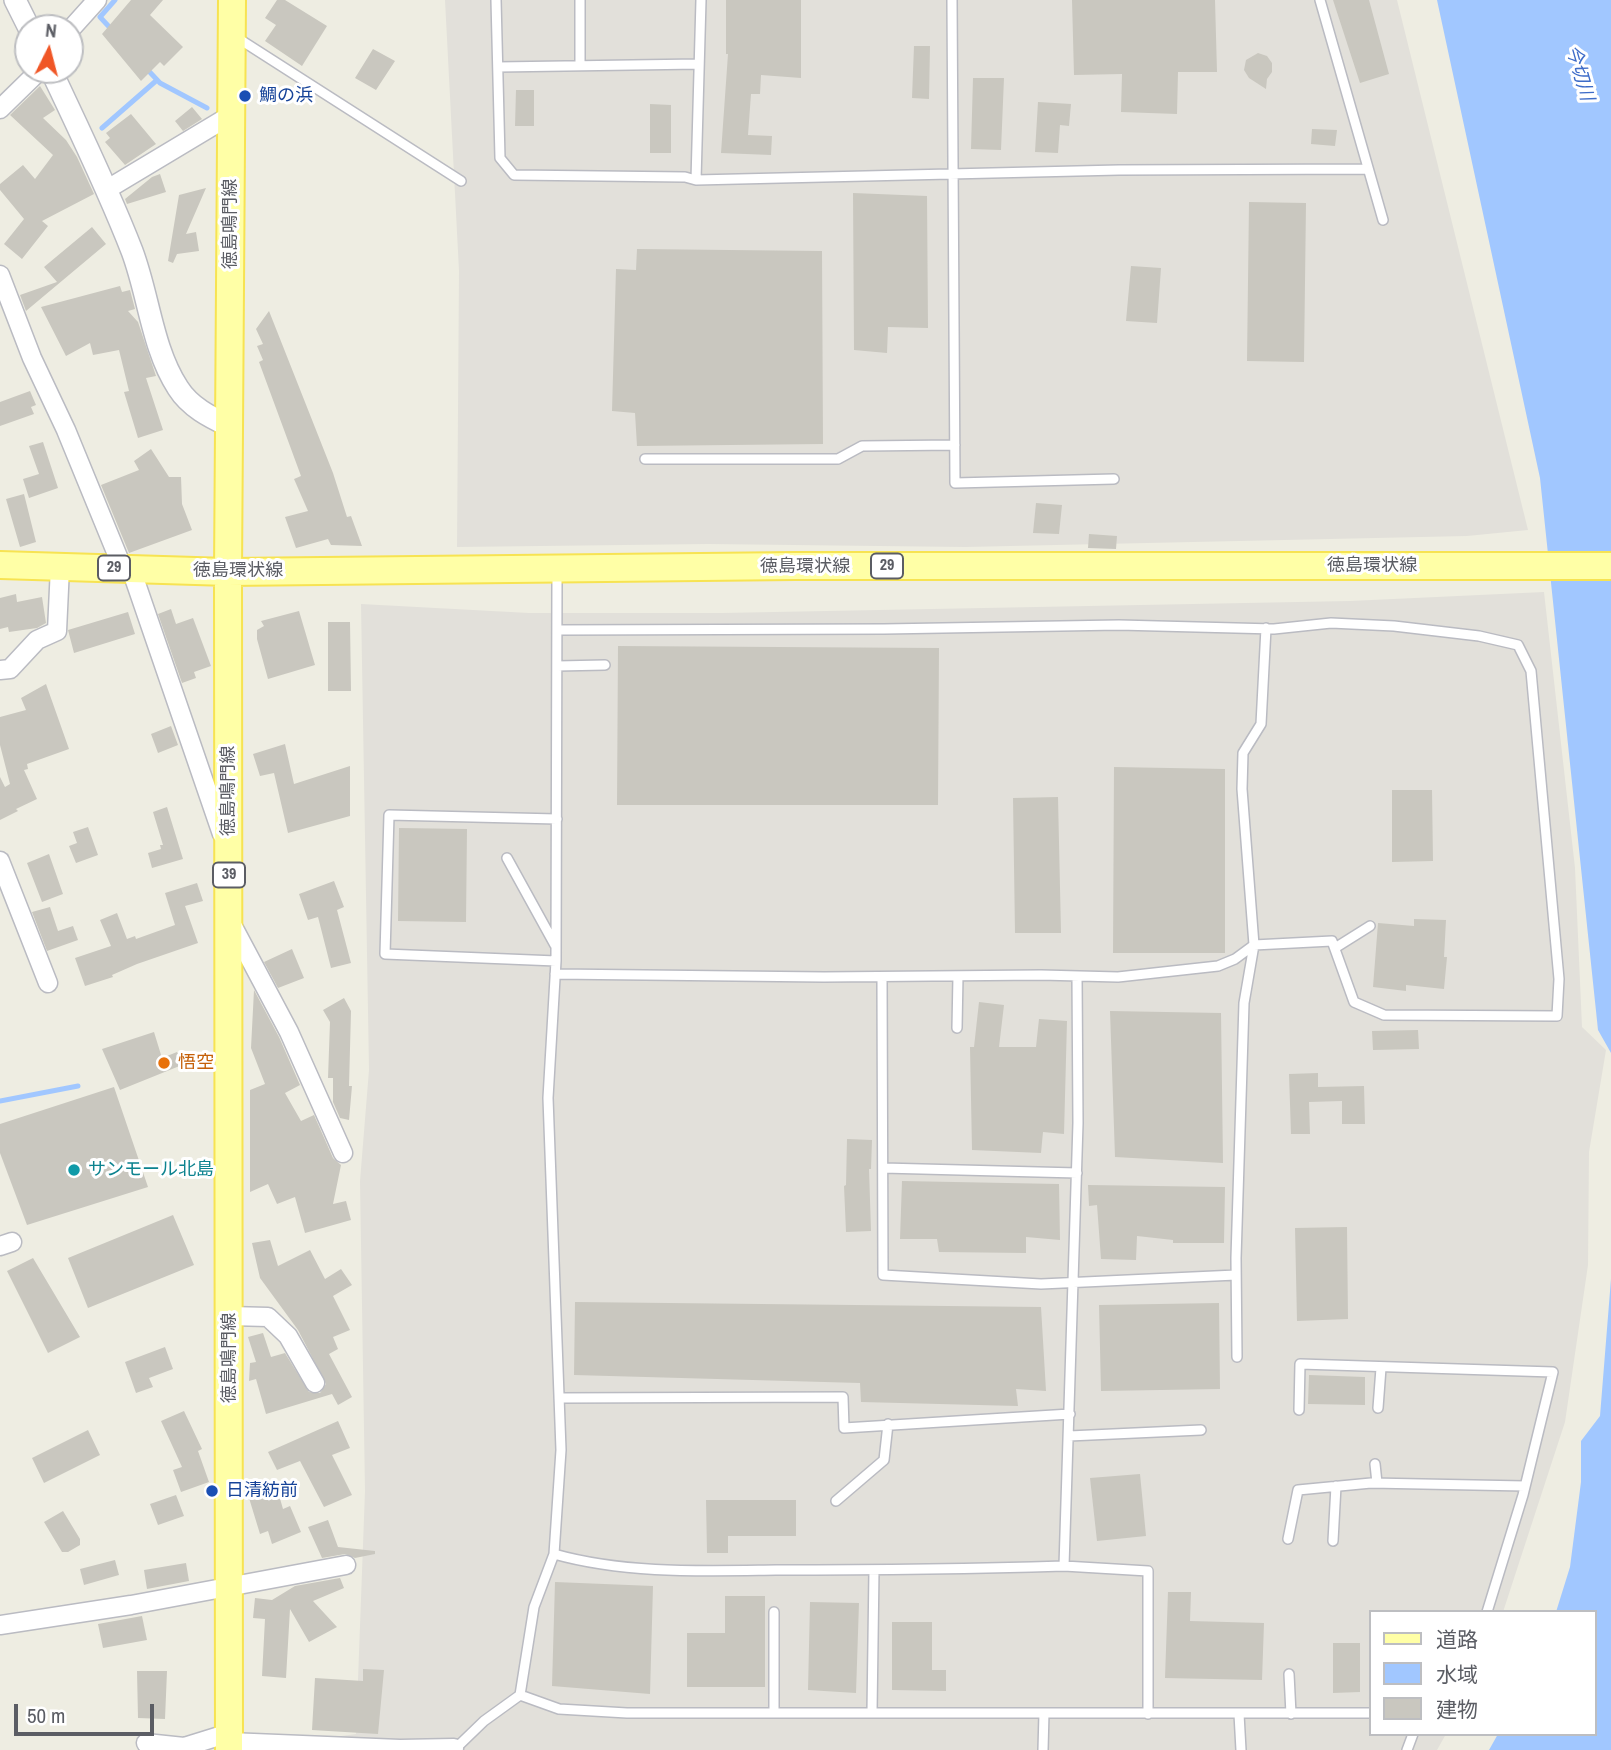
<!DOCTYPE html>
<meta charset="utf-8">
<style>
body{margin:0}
#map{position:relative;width:1611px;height:1750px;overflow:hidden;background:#eeede2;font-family:"Archivo Narrow","Noto Sans JP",sans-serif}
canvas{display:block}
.legend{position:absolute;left:1369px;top:1610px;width:228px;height:126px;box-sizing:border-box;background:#fff;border:2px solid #bdbec1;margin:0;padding:9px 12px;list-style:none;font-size:21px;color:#5b5d64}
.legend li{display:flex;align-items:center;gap:14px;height:35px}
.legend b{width:35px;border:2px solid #bdbec1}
.north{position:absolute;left:14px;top:14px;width:70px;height:70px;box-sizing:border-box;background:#fff;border:2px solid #bdbec1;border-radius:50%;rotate:6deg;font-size:19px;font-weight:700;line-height:28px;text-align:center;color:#5b5d64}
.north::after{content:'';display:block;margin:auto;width:24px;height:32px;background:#f05626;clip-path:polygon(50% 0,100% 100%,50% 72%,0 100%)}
.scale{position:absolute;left:14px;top:1704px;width:140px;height:32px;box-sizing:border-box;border:4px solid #5b5d64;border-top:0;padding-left:9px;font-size:21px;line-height:24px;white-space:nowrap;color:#5b5d64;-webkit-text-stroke:5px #fff;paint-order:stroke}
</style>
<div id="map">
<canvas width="1611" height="1750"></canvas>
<ul class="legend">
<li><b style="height:9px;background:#ffffa6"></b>道路</li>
<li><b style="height:19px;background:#a1c7ff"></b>水域</li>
<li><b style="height:19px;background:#c9c7bf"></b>建物</li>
</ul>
<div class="north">N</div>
<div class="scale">50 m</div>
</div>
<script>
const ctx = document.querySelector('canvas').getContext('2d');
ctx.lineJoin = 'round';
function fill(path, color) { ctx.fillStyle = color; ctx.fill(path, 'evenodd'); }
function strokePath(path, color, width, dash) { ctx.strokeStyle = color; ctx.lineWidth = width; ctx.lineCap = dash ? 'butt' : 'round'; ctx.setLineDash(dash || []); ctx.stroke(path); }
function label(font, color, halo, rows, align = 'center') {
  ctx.font = font + ' "Archivo Narrow","Noto Sans JP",sans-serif'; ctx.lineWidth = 6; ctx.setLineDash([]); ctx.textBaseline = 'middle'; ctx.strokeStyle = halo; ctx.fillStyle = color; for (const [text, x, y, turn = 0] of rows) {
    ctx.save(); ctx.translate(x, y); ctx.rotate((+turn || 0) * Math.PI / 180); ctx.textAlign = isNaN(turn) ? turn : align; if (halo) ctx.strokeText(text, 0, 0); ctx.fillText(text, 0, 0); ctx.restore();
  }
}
fill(new Path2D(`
 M445,0H1397L1528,530L1467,536L965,547L708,544L457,547L459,271Z
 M1544,592L1575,868L1582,1027L1606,1050L1589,1152L1588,1265L1565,1422L1503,1612H1371V1734H1446L1437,1750H242L356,1734L365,1491L360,1181L369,1070L361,604L529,613H722L1350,601Z`), '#e2e0da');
fill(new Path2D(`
 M1437,0H1611V1053L1598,1030L1540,478Z
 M1611,1279V1750H1489L1498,1734H1595V1612H1556L1570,1567L1581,1482V1441L1600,1416Z`), '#a1c7ff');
strokePath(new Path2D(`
 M113,31L100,17L115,0
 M145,67L160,83L207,108
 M102,128L157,80
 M0,1101L78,1086`), '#a1c7ff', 5);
fill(new Path2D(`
 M131,0H163L150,15L183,47L164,66L160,62L141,81L102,34Z
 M277,0H285L327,26L302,66L265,41L276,25L265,18Z
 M726,0H801V78L761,75L760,94H751L748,135L772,136L771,155L721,153L728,54H726Z
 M1072,0H1215L1217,72H1178L1177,114L1121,112L1122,74L1074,75Z
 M1333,0H1369L1389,74L1360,83Z
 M914,46H930L929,99L912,98Z
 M373,49L395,61L376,90L355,78Z
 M1258,53L1267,56L1272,63V72L1267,79L1266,89L1249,78L1244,70L1246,60Z
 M973,78H1004L1001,150L971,149Z
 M40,86L55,110L43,118L66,140L77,157L94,194L42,221L48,226L22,259L4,244L24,219L0,190V184L23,165L35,179L53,155L10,115Z
 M516,90H534V126H515Z
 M1038,102L1071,104L1069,126L1060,125L1058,153L1035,152Z
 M650,104L671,105V153H650Z
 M192,107L202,119L183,131L175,121Z
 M131,114L156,144L125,165L105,142L110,138L106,133Z
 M1312,129L1337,130L1335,146L1311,144Z
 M160,174L166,192L127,204L125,199L152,177Z
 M206,188L186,234L196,232L199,251L177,254L173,263L168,261L179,195Z
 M853,193L927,196L928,328L888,327L887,353L854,350Z
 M1249,202L1306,203L1304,362L1247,361Z
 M92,227L106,244L26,311L20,295L57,282L44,267Z
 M637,249L822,251L823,444L637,446L635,413L612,411L616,269L636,270Z
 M1131,266L1161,268L1157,323L1126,321Z
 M120,286L122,292L130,290L135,309L128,311L138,322L156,376L146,378L163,430L138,438L124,392L129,391L119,350L93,355L90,343L66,356L41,307Z
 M269,311L333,473L347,517L351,516L362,546L331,545L328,539L296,548L285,517L308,511L294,479L301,476L259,362L263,360L257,346L263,344L256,329Z
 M30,391L36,405L31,407L34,414L0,426V402Z
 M43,442L58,488L29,498L23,479L39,474L29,446Z
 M151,449L169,477H181L182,504L192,530L129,553L101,485L139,470L134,461Z
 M24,494L36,542L20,547L6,499Z
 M1036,503L1062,505L1059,534L1033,533Z
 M1089,534L1117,536L1116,549L1088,548Z
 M16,594L17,602L42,597L46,623L37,628L9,632L8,627L0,629V598Z
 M171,609L176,624L193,618L211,666L194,672L196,678L182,683L158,614Z
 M299,611L315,665L268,679L257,639V630L264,626L261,621Z
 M128,612L135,634L74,653L68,630Z
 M328,622H350L351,691H328Z
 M618,646L939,648L938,805H617Z
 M46,684L69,749L27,764L28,769L24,770L37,799L16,809L18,811L0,820V777L5,787L10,784L0,745V717L26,710L21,698Z
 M171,726L178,745L158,753L151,734Z
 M285,744L294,784L350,766V816L288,833L274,773L260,776L253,754Z
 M1114,767L1225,769V953H1113Z
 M1392,790H1432L1433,861L1392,862Z
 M1058,797L1061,933H1015L1013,798Z
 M167,807L183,859L152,868L148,853L161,849L160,845H163L153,812Z
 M88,827L98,855L76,863L69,846L77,843L73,832Z
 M399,828L467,829L466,922L398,921Z
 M49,854L63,894L42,902L27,863Z
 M334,881L344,907L337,910L351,963L331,968L318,917L308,920L299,894Z
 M197,883L203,901L185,906L198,943L137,964L112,975L113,977L85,986L75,958L111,946L100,920L117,913L127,939L135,936L136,939L175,925L165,893Z
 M50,907L58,931L73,926L78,940L47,951L32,912Z
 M1414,919L1446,920L1444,957H1447L1444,989L1406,985V991L1373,987L1378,923L1414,926Z
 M292,949L304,978L278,988L264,962Z
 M254,990L279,1037L300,1085L285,1093L301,1121L314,1115L333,1158L341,1165L333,1204L346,1201L351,1220L305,1233L295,1197L277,1204L268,1184L250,1192V1090L265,1084L251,1048Z
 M344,998L351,1011L349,1086H352L349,1120L340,1118L333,1102V1078H328L330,1022L323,1010Z
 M979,1002L1004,1005L999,1047H1036L1039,1019L1067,1021L1064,1134L1043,1132L1041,1153L972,1150L970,1047H974Z
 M1110,1011L1221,1013L1223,1163L1115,1157Z
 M1418,1030L1419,1049L1373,1050L1372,1031Z
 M154,1032L162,1058L177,1052L182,1065L120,1090L102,1049Z
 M1318,1073V1087L1364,1086L1365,1124H1342V1101L1309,1102L1310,1134H1291L1289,1074Z
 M114,1087L148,1187L27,1225L0,1153V1124Z
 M847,1139L872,1140L871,1169H869L871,1231L846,1232L844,1186L846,1185Z
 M902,1181L1059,1184L1060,1240L1026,1237V1253L939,1252L937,1239H900Z
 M1088,1185L1225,1187L1224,1243H1173V1240L1137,1236L1136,1260L1101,1259L1097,1205L1089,1206Z
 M173,1215L194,1265L88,1308L68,1258Z
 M1347,1227L1348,1319L1297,1321L1295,1228Z
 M270,1240L278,1266L310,1250L325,1279L341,1269L352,1285L333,1296L350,1330L333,1337L338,1349L329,1354L352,1397L338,1405L332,1394L266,1414L256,1379L249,1381L250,1363L256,1362L248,1337L263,1333L271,1357L285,1353L309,1392L320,1393L326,1384L298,1330L260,1278L252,1243Z
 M33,1258L80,1337L48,1353L7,1271Z
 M575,1302L1041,1307L1046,1391L1016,1389L1018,1406L861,1402L860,1383L574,1375Z
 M1219,1303L1220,1389L1101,1391L1099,1305Z
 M165,1347L173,1369L149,1378L153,1387L136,1393L125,1362Z
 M1309,1375L1365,1377V1405L1308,1404Z
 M184,1411L202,1449L198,1451L209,1482L181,1492L173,1470L182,1467L161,1421Z
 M338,1421L350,1448L332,1455L352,1495L324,1507L300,1461L277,1470L268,1452Z
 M88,1430L100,1455L44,1483L32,1458Z
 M1140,1474L1146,1536L1097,1541L1090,1478Z
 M277,1488L283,1509L290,1506L301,1532L272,1544L268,1531L260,1534L249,1498Z
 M176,1495L184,1516L158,1525L150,1504Z
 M706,1500H796V1536H728V1553H707Z
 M63,1511L80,1539V1545L68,1552H62L44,1522Z
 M328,1520L338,1547L375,1551V1554L355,1558L345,1554L322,1558L308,1527Z
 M115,1560L119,1575L84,1585L80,1569Z
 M186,1563L189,1581L147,1589L144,1570Z
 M340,1578L344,1588L313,1601L337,1627L309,1642L290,1609L286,1678L262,1676L265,1619L253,1618L255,1598L272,1600L295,1586Z
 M555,1582L653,1586L650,1694L552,1686Z
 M1168,1592H1191L1190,1621L1264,1623L1262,1680L1165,1678Z
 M725,1596H765V1687H687V1633H725Z
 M810,1602L859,1603L856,1693L808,1690Z
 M142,1616L147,1640L103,1648L98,1624Z
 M892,1622H932V1670H946V1691L892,1690Z
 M1333,1643H1360V1692L1333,1693Z
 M363,1669L384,1670L378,1734L312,1730L315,1678L363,1681Z
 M137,1671H167L165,1719L138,1718Z`), '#c9c7bf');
const service = new Path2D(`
 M496,0L500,158L514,175L685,177L696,180L1119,170L1368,169
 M580,0V66
 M952,0L955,483L1114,479
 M1320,0L1383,220
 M236,37L461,181
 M498,67L699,64
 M696,180L701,0
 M645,459H838L862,446L955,445
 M557,666L605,665
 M507,858L555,945
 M1335,948L1370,926
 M556,961L385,954L389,815L557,819
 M555,974L824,977L1041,975L1118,977L1218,966L1235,959L1254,945L1332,941L1354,1002L1384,1015L1557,1016L1559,979L1531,671L1518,645L1479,636L1394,626L1331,623L1274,629L1119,625L884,629L557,630
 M1077,976L1078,1123L1064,1566L1148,1571V1714
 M882,977L883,1275L1041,1284L1236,1275
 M957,1028L958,976
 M883,1168L1077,1173
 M1237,1357L1236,1258L1244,1003L1254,945L1242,789L1243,753L1261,724L1266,628
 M559,1398L843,1397L844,1428L1070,1414
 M1378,1408L1381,1368
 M1299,1410L1300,1364L1553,1372L1523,1495L1487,1612
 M1069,1436L1201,1430
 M1375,1464L1377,1483
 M836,1501L884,1460L888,1424
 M1288,1539L1298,1490L1371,1483L1525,1486
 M1333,1541L1336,1486
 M554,1554C625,1574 702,1571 776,1570C872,1570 968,1569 1064,1566
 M774,1612V1712
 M1289,1674L1291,1714
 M520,1695L559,1709L627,1713H1371
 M872,1712L874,1570
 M1239,1714L1241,1750
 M454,1750L484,1721L520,1695L534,1607L554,1554L561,1450L548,1098L556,961L557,576
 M1043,1750L1044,1713
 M1407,1750L1413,1734`);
const minor = new Path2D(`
 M70,30L97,0
 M0,109L40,70
 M106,190L231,115
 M0,275L32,358L66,430L123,569
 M131,569L222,834
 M0,670L10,669L37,640L57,631L60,567
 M0,861L48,983
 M231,923L289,1032L343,1153
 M0,1246L12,1242
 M230,1316L268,1317L288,1336L315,1383
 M0,1625L131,1605L346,1565
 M229,1742L400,1749L454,1748
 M146,1743L184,1747L229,1733`);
const tertiary = new Path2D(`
 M15,0L29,28
 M51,70C79,130 108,189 132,251C149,296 152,348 178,388C190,407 210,417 229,426`);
const primary = new Path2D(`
 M0,565L228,572L795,566H1611
 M229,1750L228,572L232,0`);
strokePath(service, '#babbc2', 12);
strokePath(minor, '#babbc2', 21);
strokePath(tertiary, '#babbc2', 24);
strokePath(primary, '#f7e352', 30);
strokePath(service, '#fff', 9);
strokePath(minor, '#fff', 18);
strokePath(tertiary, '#fff', 21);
strokePath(primary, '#ffffa6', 26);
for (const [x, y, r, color] of [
 [245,96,7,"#1a4fb4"],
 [164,1063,7,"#e8710a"],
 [74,1170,7,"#0f9aa8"],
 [212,1491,7,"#1a4fb4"]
]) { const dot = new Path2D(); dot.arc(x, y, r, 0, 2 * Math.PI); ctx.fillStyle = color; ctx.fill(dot); strokePath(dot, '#fff', 2.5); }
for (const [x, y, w] of [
 [887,566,32],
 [114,568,32],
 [229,875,32]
]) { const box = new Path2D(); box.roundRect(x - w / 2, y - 12.5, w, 25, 5); ctx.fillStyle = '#fff'; ctx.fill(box); strokePath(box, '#5b5d64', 2); }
label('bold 16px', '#5b5d64', null, [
 ["29",887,566],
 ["29",114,568],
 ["39",229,875]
]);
label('18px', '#164399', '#fff', [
 ["鯛の浜",259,96],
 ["日清紡前",226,1491]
], 'left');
label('18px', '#5b5d64', '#fff', [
 ["徳島鳴門線",231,224,-90],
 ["徳島環状線",1372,566],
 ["徳島環状線",805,567],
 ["徳島環状線",238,571],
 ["徳島鳴門線",229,791,-90],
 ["徳島鳴門線",230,1358,-90]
]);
label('18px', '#c56008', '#fff', [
 ["悟空",178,1063]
], 'left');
label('18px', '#0d838f', '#fff', [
 ["サンモール北島",88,1170]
], 'left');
label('italic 19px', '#3e6cc8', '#fff', [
 ["今切川",1579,73,74]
]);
</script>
